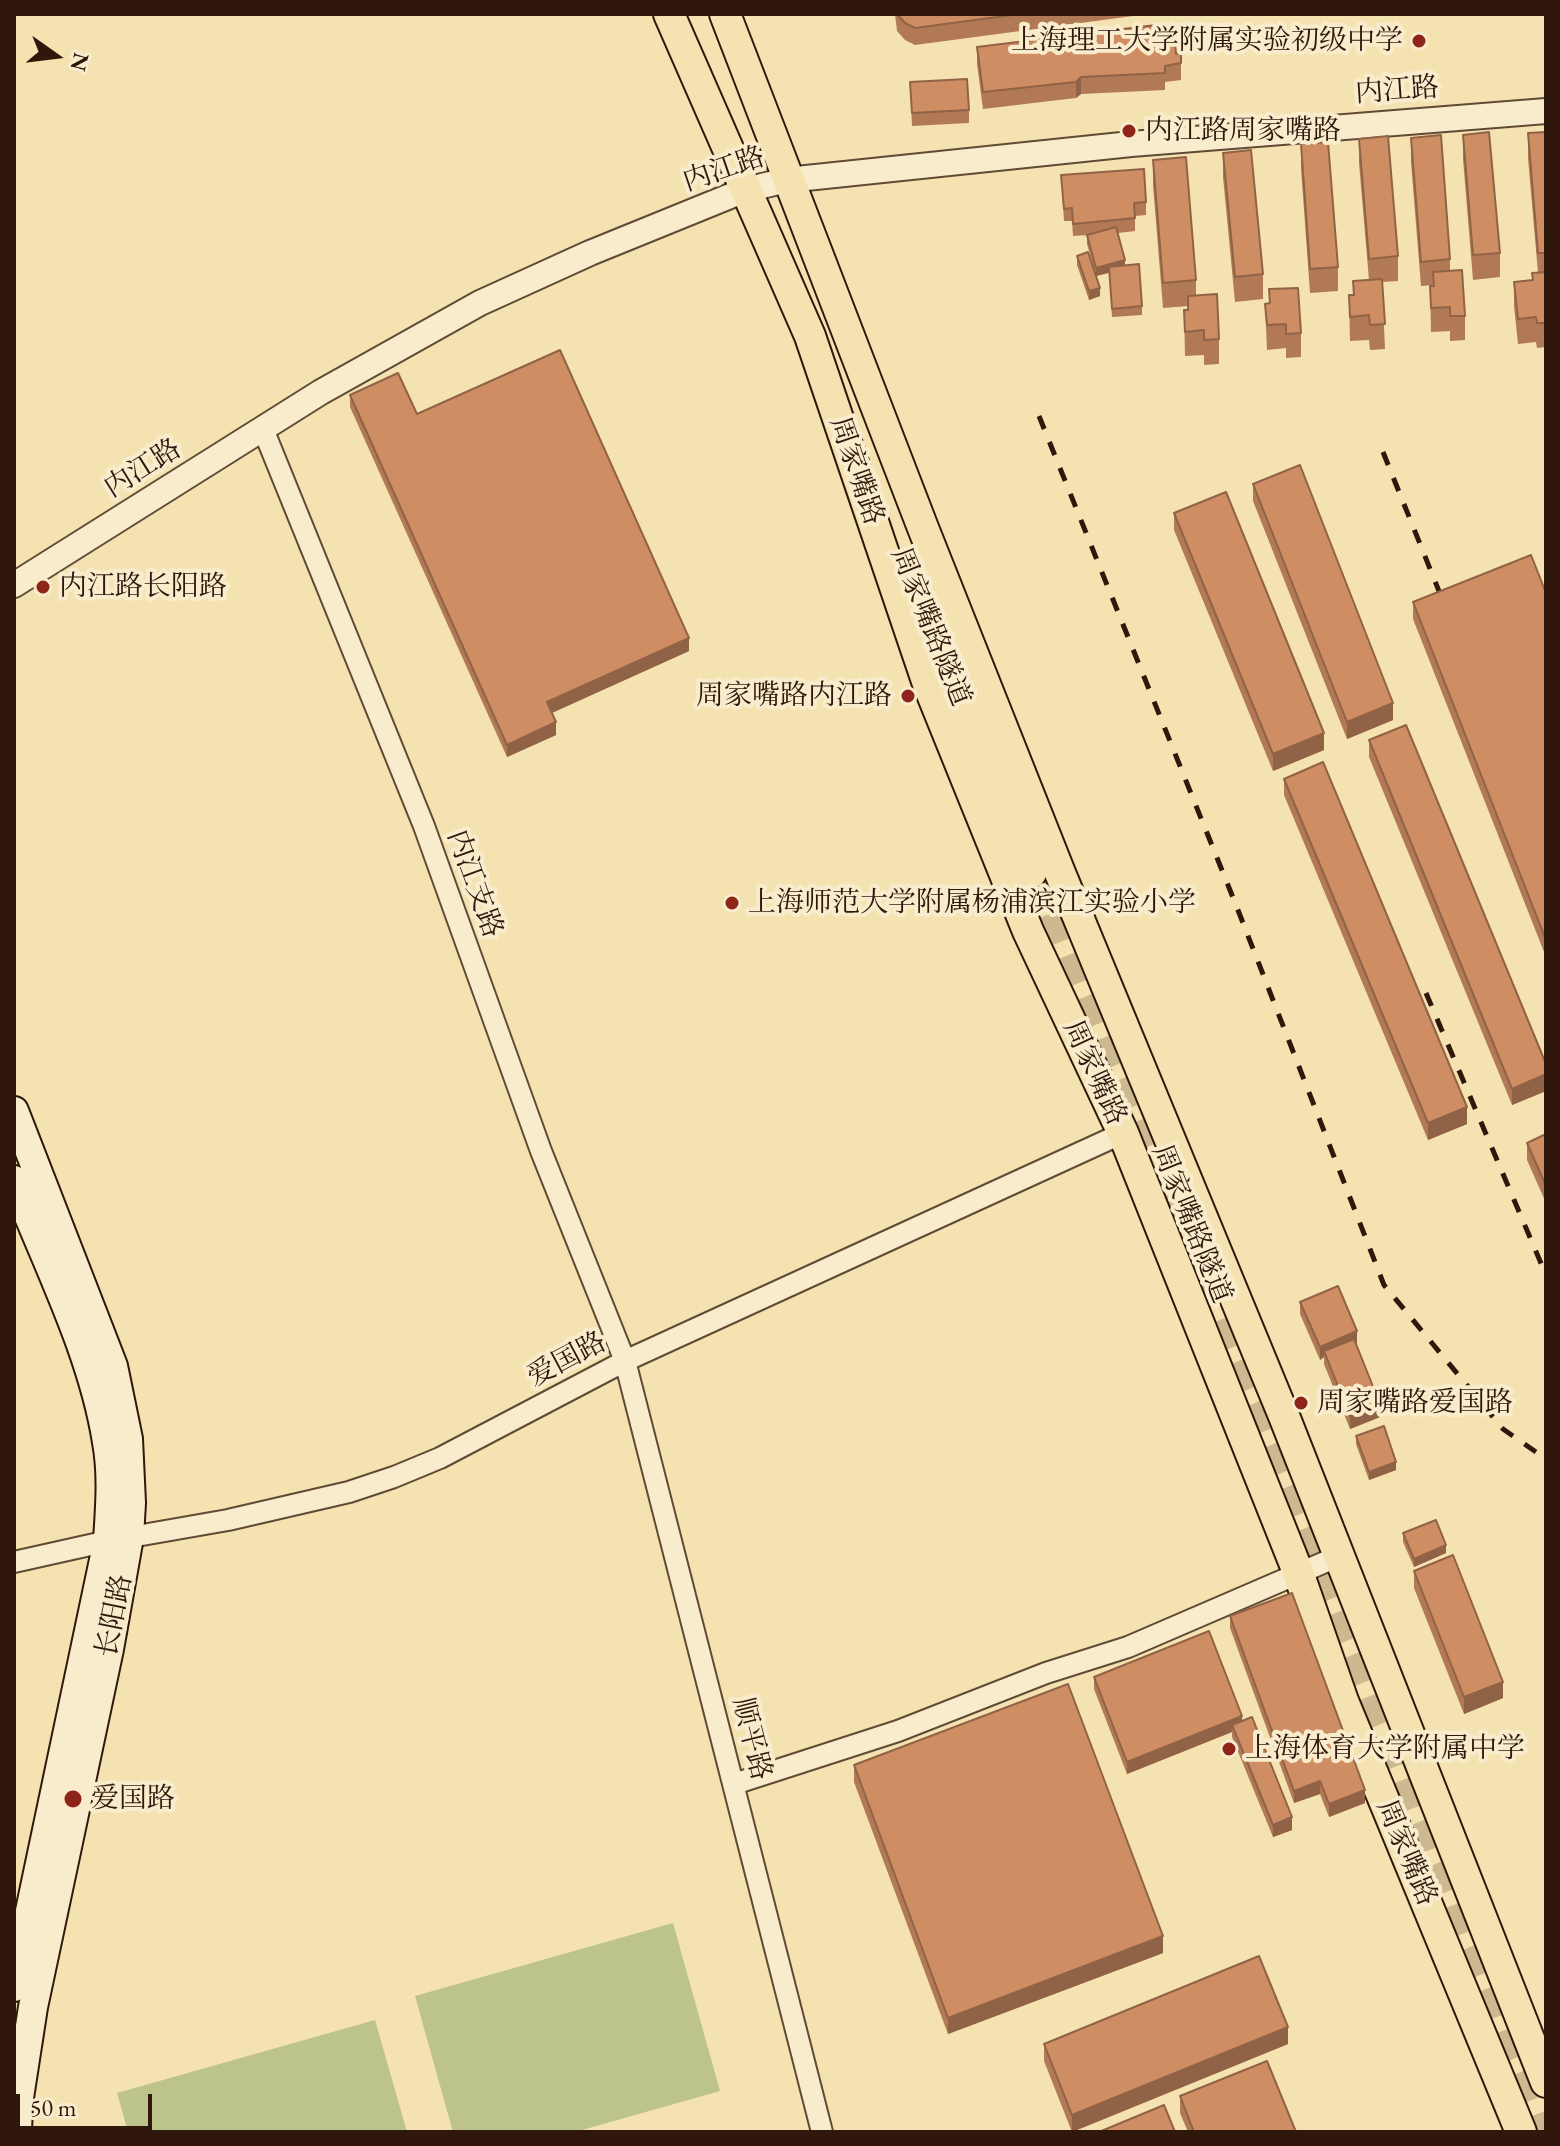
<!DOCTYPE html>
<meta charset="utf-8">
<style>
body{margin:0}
#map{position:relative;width:1560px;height:2146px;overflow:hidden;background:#f4e2b1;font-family:"EB Garamond",serif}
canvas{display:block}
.frame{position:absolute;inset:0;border:16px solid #2f170c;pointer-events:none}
.north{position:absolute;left:16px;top:16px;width:80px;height:80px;-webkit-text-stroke:6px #f8eccc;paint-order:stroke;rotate:104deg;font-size:22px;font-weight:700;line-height:32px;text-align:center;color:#2f170c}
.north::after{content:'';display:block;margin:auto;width:28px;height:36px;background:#2f170c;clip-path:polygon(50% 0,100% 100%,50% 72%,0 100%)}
.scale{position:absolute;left:16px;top:2094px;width:136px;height:36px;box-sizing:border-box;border:4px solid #2f170c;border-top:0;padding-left:10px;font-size:24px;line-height:28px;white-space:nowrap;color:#2f170c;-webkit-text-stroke:6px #f8eccc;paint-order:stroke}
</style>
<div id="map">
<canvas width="1560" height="2146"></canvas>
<div class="frame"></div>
<div class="north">N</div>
<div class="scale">50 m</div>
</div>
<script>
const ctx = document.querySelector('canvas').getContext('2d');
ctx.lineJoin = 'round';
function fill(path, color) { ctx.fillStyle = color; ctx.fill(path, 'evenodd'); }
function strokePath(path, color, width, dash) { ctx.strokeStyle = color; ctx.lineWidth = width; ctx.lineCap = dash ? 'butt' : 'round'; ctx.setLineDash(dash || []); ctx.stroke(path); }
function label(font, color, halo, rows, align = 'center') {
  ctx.font = font + ' "EB Garamond","Noto Serif SC",serif'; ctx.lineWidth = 8; ctx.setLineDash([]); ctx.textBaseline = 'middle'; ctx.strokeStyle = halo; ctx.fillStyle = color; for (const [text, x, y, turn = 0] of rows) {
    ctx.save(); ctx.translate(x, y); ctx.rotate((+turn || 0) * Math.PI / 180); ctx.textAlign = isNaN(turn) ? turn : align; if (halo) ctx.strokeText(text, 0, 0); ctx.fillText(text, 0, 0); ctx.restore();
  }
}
fill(new Path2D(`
 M673,1923L720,2091L575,2132H453L415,1996Z
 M375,2020L407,2132H128L117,2093Z`), '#bcc38b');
strokePath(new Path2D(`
 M1031,873L1145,1148
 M1164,1197L1302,1534L1538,2132`), '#cdb990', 30, [30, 15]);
const minor = new Path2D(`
 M263,429L424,826L541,1151L625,1361L822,2132
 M14,1562L108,1541L228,1520L349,1492L394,1477L440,1458L625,1361L1123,1133
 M734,1784L898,1731L1046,1673L1128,1647L1339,1556`);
const tertiary = new Path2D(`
 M14,585L321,392L480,303L590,253L745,190L787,180L1131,144L1546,111`);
const secondary = new Path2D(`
 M14,1111L113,1366L128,1439L131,1503L129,1537L109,1649L33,2007L18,2104L17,2132
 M14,1180C47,1264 93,1353 107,1442C113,1475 110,1509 108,1541L14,1987`);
const primary = new Path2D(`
 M669,14L810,336L928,684L1028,931L1123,1133L1298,1572L1343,1701L1521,2132
 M725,14L923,528L1060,873L1284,1416L1546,2082
 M919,600L1031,873`);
strokePath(minor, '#604a35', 24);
strokePath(tertiary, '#604a35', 28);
strokePath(secondary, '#2f170c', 32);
strokePath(primary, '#2f170c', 34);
strokePath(minor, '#f8eccc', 20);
strokePath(tertiary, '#f8eccc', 24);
strokePath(secondary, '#f8eccc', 28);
strokePath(primary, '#f4e2b1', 30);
strokePath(new Path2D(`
 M1039,416L1236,905L1384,1285L1503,1429L1546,1459
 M1383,452L1447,611
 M1426,993L1546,1275`), '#2f170c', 5, [14, 14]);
fill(new Path2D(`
 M895,14H1148L915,45L905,40L897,31Z
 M977,47L1176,54L1181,63V80L1165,82V90L1081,94L1076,98L983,109L977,64Z
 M910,82L969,110V123L912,126Z
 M1546,132V347L1537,348L1536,342L1518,344L1514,306V282L1532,280V273H1538L1528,158V133Z
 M1463,135L1500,253V277L1473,280L1463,159Z
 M1411,138L1450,259V271L1465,316V340L1450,341V331L1431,332L1430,286H1433V285L1421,286L1411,162Z
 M1359,139L1398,256V281L1382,282L1385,349L1370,350L1369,340L1350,341L1349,295H1353V281L1369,280L1359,163Z
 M1301,144L1338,267V291L1310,293L1301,168Z
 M1223,153L1263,274V299L1235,302L1223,177Z
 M1153,160L1196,280V295L1219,339V364L1204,365V355L1185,356L1184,310H1188V306L1163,308L1153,185Z
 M1061,175L1146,202V215L1135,216V231L1118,233L1125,265L1142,306V315L1112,317L1109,273L1096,276L1087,244V235H1088L1073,236L1072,221H1064Z
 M1077,256L1100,296L1089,300L1077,265Z
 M1269,289L1301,333V357L1286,358V348L1267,350L1265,304L1269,303Z
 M350,395L417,414L689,651L552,713L556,735L507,757L350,407Z
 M1253,484L1393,720L1347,739L1253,501Z
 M1174,513L1324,750L1273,771L1174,530Z
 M1546,593V957L1413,619V602Z
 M1369,740L1546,1064V1091L1512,1105L1369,757Z
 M1284,779L1467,1124L1428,1140L1284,795Z
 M1546,1134V1203L1527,1160V1143Z
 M1300,1302L1357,1344H1356L1380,1417L1350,1429L1324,1364V1357L1320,1360L1300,1314Z
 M1356,1436L1396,1470L1369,1480L1356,1444Z
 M1403,1533L1446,1553L1414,1567L1403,1542Z
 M1414,1571L1503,1698L1464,1714L1414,1588Z
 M1230,1616L1365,1803L1329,1817L1320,1794L1294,1803L1230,1628Z
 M1094,1677L1242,1721L1292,1830L1273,1837L1232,1737V1732L1127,1774L1094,1689Z
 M854,1765L1163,1953L948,2034L854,1782Z
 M1044,2044H1288L1072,2132L1044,2061Z
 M1180,2096L1296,2132H1188L1180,2113Z`), '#b27956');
fill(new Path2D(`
 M1081,77V94L1076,98V82Z
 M1125,260V268L1096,276V268Z
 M1100,288V296L1089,300V291Z
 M689,638V651L547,715V702Z
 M1393,703V720L1347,739V722Z
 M556,722V735L507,757V745Z
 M1324,733V750L1273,771V754Z
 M1546,1074V1091L1512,1105V1089Z
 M1467,1107V1124L1428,1140V1123Z
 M1357,1331V1344L1327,1357L1324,1351V1357L1320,1360V1347Z
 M1380,1404V1417L1350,1429V1416Z
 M1396,1462V1470L1369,1480V1472Z
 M1446,1545V1553L1414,1567V1559Z
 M1503,1682V1698L1464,1714V1697Z
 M1242,1716V1728L1232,1725V1732L1127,1774V1762Z
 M1320,1781V1794L1294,1803V1791Z
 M1365,1790V1803L1329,1817V1804Z
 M1292,1817V1830L1273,1837V1825Z
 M1163,1936V1953L948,2034V2018Z
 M1288,2027V2044L1072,2132V2115Z`), '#916346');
const building = new Path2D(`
 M897,14H1020L915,28L905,23Z
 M1164,24L1167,43H1175L1176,54L1181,53V63L1165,66V73L1081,77L1076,82L983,92L977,47Z
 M967,79L969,110L912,113L910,82Z
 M1489,132L1500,253L1473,255L1463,135Z
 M1546,132V253H1538L1528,133Z
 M1441,135L1450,259L1421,262L1411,138Z
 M1388,136L1398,256L1369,259L1359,139Z
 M1328,142L1338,267L1310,269L1301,144Z
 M1251,150L1263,274L1235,277L1223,153Z
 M1186,157L1196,280L1163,283L1153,160Z
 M1144,169L1146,202L1134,203L1135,218L1073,224L1072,208L1064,209L1061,175Z
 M1116,227L1125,260L1096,268L1087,235Z
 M1088,252L1100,288L1089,291L1077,256Z
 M1139,264L1142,306L1112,309L1109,267Z
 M1462,270L1465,316H1450V307L1431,308L1430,286H1434L1433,272Z
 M1546,272V323H1537L1536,317L1518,319L1514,282L1533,280L1532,273Z
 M1382,279L1385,324L1370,325L1369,315L1350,317L1349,295H1354L1353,281Z
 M1298,288L1301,333L1286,334V324L1267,325L1265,304L1270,303L1269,289Z
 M1217,294L1219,339L1204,340V330L1185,332L1184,310H1188V296Z
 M560,350L689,638L547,702L556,722L507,745L350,395L398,373L417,414Z
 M1300,465L1393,703L1347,722L1253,484Z
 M1226,492L1324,733L1273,754L1174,513Z
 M1531,555L1546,593V940L1413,602Z
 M1406,725L1546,1064V1074L1512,1089L1369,740Z
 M1323,762L1467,1107L1428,1123L1284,779Z
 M1546,1134V1186L1527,1143Z
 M1338,1286L1357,1331L1320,1347L1300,1302Z
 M1354,1339L1380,1404L1350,1416L1324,1351Z
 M1384,1426L1396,1462L1369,1472L1356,1436Z
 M1436,1520L1446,1545L1414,1559L1403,1533Z
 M1453,1555L1503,1682L1464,1697L1414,1571Z
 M1292,1593L1365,1790L1329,1804L1320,1781L1294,1791L1230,1616Z
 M1209,1631L1242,1716L1127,1762L1094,1677Z
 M1068,1684L1163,1936L948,2018L854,1765Z
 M1252,1717L1292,1817L1273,1825L1232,1725Z
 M1259,1956L1288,2027L1072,2115L1044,2044Z
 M1267,2061L1296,2132H1194L1180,2096Z
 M1164,2105L1175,2132H1099Z`);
fill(building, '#cf8d64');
strokePath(building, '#916346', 2);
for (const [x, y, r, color] of [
 [1419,41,8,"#8f2418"],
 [1129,131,8,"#8f2418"],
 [43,587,8,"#8f2418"],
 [908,696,8,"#8f2418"],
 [732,903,8,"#8f2418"],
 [1301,1403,8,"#8f2418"],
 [1229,1749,8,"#8f2418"],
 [73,1799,10,"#8f2418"]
]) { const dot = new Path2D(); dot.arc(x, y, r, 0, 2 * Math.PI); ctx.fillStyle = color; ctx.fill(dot); strokePath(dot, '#f8eccc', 3); }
label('28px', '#2f170c', '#f8eccc', [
 ["上海理工大学附属实验初级中学",1403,41,"right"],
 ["内江路周家嘴路",1145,131],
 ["内江路长阳路",59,587],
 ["周家嘴路内江路",892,696,"right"],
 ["上海师范大学附属杨浦滨江实验小学",748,903],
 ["周家嘴路爱国路",1317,1403],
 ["上海体育大学附属中学",1245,1749],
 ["爱国路",91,1799]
], 'left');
label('28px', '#2f170c', '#f8eccc', [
 ["内江路",1397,91,-4],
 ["内江路",724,170,-19],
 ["内江路",143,469,-32],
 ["周家嘴路",856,471,71],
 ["周家嘴路隧道",930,627,68],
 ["内江支路",474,884,70],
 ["周家嘴路",1094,1073,65],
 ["周家嘴路隧道",1191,1224,68],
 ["爱国路",567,1360,-28],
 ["长阳路",115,1616,-79],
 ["顺平路",751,1739,76],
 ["周家嘴路",1406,1853,67]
]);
</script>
